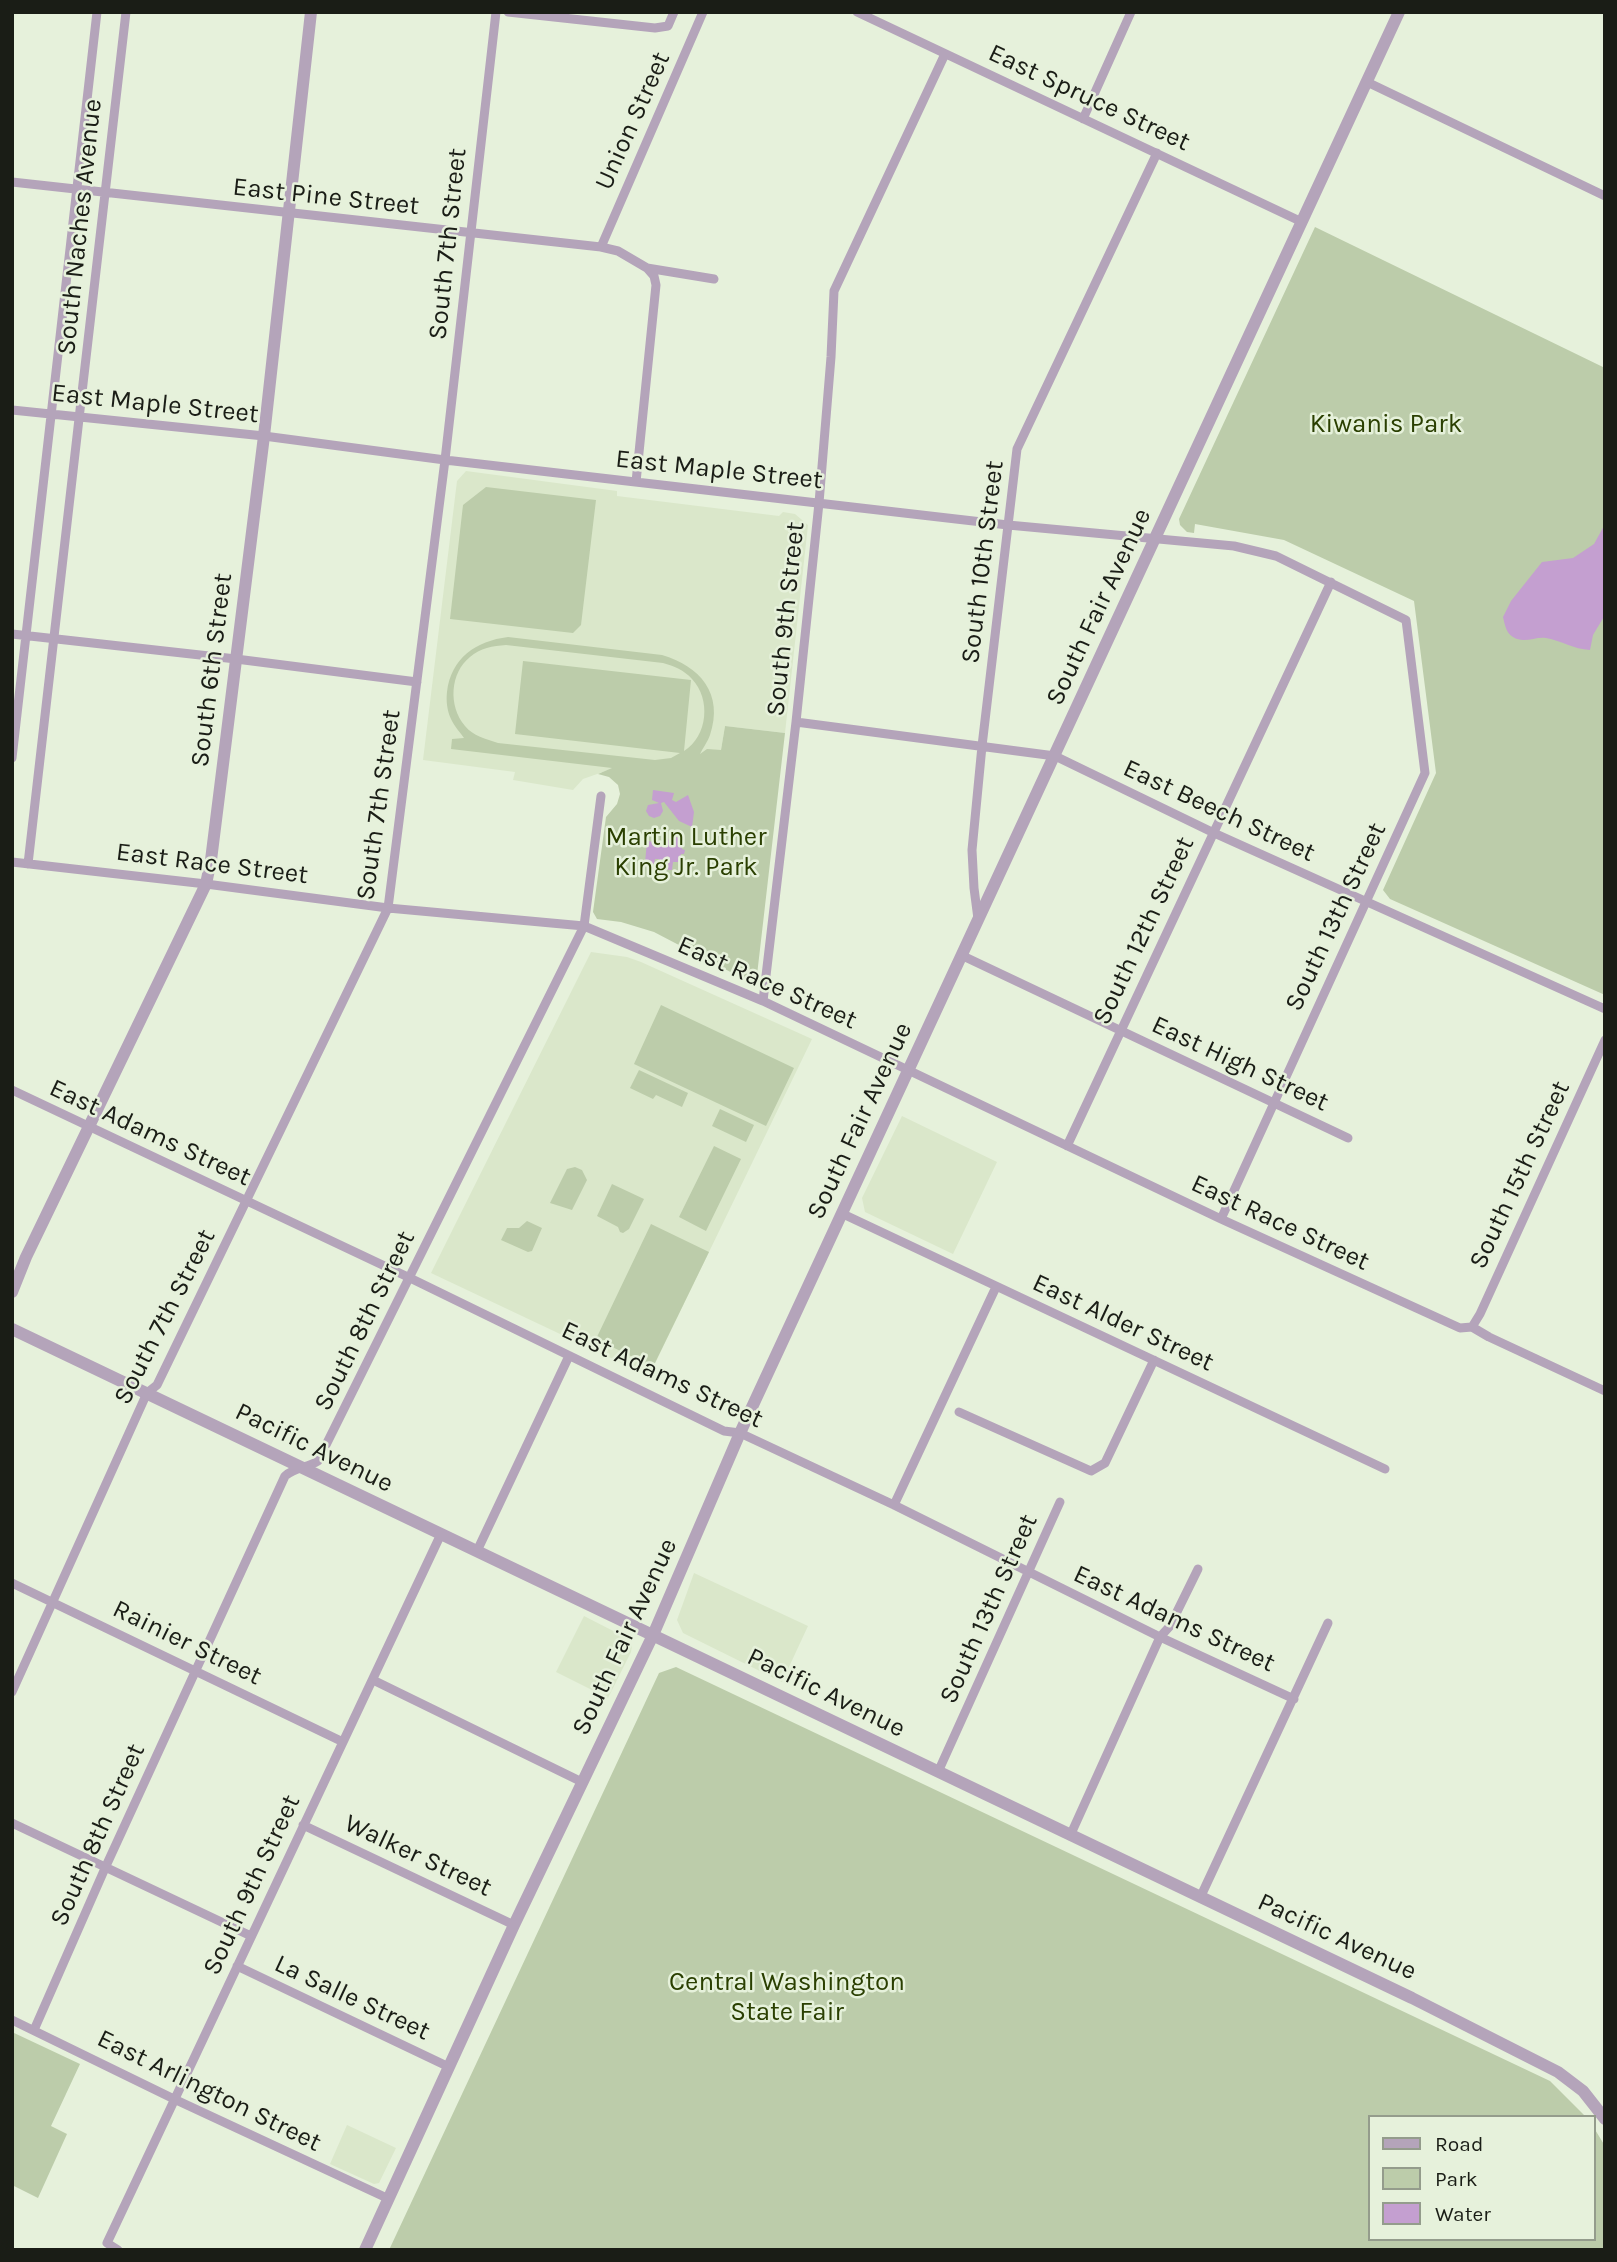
<!DOCTYPE html>
<style>
body{margin:0}
#map{position:relative;width:1617px;height:2262px;overflow:hidden;background:#e6f1db;font-family:Karla,sans-serif}
canvas{display:block}
.frame{position:absolute;inset:0;border:14px solid #1a1d16;pointer-events:none}
.legend{position:absolute;left:1368px;top:2115px;width:228px;height:126px;box-sizing:border-box;background:#e6f1db;border:2px solid #949c8c;margin:0;padding:9px 12px;list-style:none;font-size:21px;color:#1a1d16}
.legend li{display:flex;align-items:center;gap:14px;height:35px}
.legend b{width:35px;border:2px solid #949c8c}
</style>
<div id="map">
<canvas width="1617" height="2262"></canvas>
<div class="frame"></div>
<ul class="legend">
<li><b style="height:9px;background:#b4a4ba"></b>Road</li>
<li><b style="height:19px;background:#bcccaa"></b>Park</li>
<li><b style="height:19px;background:#c49fd0"></b>Water</li>
</ul>
</div>
<script>
const ctx = document.querySelector('canvas').getContext('2d');
ctx.lineJoin = 'round';
function fill(path, color) { ctx.fillStyle = color; ctx.fill(path, 'evenodd'); }
function strokePath(path, color, width, dash) { ctx.strokeStyle = color; ctx.lineWidth = width; ctx.lineCap = dash ? 'butt' : 'round'; ctx.setLineDash(dash || []); ctx.stroke(path); }
function label(font, color, halo, rows, align = 'center') {
  ctx.font = font + ' Karla,sans-serif'; ctx.lineWidth = 5; ctx.setLineDash([]); ctx.textBaseline = 'middle'; ctx.strokeStyle = halo; ctx.fillStyle = color; for (const [text, x, y, turn = 0] of rows) {
    ctx.save(); ctx.translate(x, y); ctx.rotate((+turn || 0) * Math.PI / 180); ctx.textAlign = isNaN(turn) ? turn : align; if (halo) ctx.strokeText(text, 0, 0); ctx.fillText(text, 0, 0); ctx.restore();
  }
}
fill(new Path2D(`
 M466,471L617,491V496L779,516L783,512L795,514L808,525L785,733L725,726L721,750L684,765L614,768L583,779L573,790L513,780L515,772L423,760L457,481Z
 M591,952L627,957L641,962L812,1039L649,1376L431,1273Z
 M902,1116L997,1162L953,1254L865,1212L862,1198Z
 M694,1573L808,1626L782,1682L683,1633L677,1620Z
 M584,1616L625,1637L632,1645L631,1652L608,1698L556,1672Z
 M347,2125L396,2148L379,2183L374,2184L330,2164Z`), '#dae7ca');
fill(new Path2D(`
 M1315,227L1605,368V995L1390,899L1383,890L1436,773L1414,601L1284,540L1195,524L1194,533L1187,532L1180,525L1179,519Z
 M486,487L596,500L581,625L573,633L450,619L463,505Z
 M508,637L662,655C700,666 724,694 710,735C708,741 703,748 700,754L707,749L721,750L725,726L785,733L757,975L752,978H742L654,932L621,922L597,919L593,912L606,817L617,804L620,794L618,785L609,777L598,774L612,768L451,749L452,739L464,738C460,732 454,726 451,719C447,711 446,700 447,692C451,658 476,641 508,637ZM506,645L663,663C674,666 684,670 692,679C711,699 708,736 684,751L691,680L523,661L515,734L680,753L671,758L655,760L498,743C486,739 473,736 465,726C448,706 450,673 470,657C480,648 493,646 506,645Z
 M661,1005L794,1068L766,1126L634,1064Z
 M639,1070L688,1093L682,1107L656,1095L653,1099L630,1088Z
 M720,1109L754,1125L746,1142L712,1126Z
 M714,1146L741,1159L706,1231L679,1217Z
 M575,1167L582,1170L587,1180L572,1210L550,1203L567,1169Z
 M612,1184L644,1199L629,1229L623,1233L620,1232L618,1227L597,1216Z
 M527,1221L542,1228L532,1251L528,1252L501,1240L507,1228H519Z
 M651,1224L709,1252L653,1367L596,1339Z
 M676,1667L1550,2081L1586,2117H1370V2239H1594V2128L1605,2146V2250H389L659,1673Z
 M12,2032L80,2064L51,2126L67,2134L38,2198L12,2185Z`), '#bcccaa');
fill(new Path2D(`
 M1605,524V615L1593,635L1590,650C1573,649 1562,641 1546,638C1536,636 1524,644 1513,637C1506,633 1505,625 1503,617L1511,601L1542,562L1573,558L1594,544Z
 M653,790L674,793L672,800L676,802L688,795L694,812L692,827L679,821L664,802L661,803L663,811L660,816L654,818L649,816L646,811L648,805L659,803L652,800Z
 M675,836L680,839L682,849L685,850L684,854H681V862H673L672,870L660,869L659,859H655L654,864L645,863L647,841L667,843L669,838Z`), '#c49fd0');
strokePath(new Path2D(`
 M508,12L655,28L668,26L674,12
 M857,12L1302,222
 M1367,82L1605,196
 M1083,119L1131,12
 M12,182L601,247L618,251L647,268L714,279
 M601,247L703,12
 M12,410L264,436L445,460L1008,525L1234,546L1276,556L1406,620L1425,773L1221,1219
 M636,482L656,285L654,276L647,268
 M12,634L236,659L417,682
 M796,722L1055,756L1214,833L1605,1009
 M12,758L97,12
 M12,862L206,884L388,908L584,926L763,1001L1221,1219L1460,1328L1472,1327L1489,1337L1605,1391
 M28,864C59,580 94,296 126,12
 M978,919L974,888L972,850L982,746L1017,449L1157,153
 M963,956L1348,1138
 M763,1001L796,722L819,503L831,357L834,291L945,54
 M12,1090L410,1278L724,1431L740,1433L894,1505L1160,1637L1294,1699
 M1067,1146L1331,582
 M843,1214L1385,1469
 M1472,1327L1480,1314L1605,1040
 M959,1412L1091,1471L1105,1463L1154,1360
 M894,1505L996,1287
 M477,1551L569,1356
 M12,1583L343,1742
 M373,1680L582,1782
 M12,1692L147,1393L157,1385L388,908L445,460L496,12
 M938,1772L1060,1502
 M12,1823L251,1936
 M303,1825L514,1925
 M1070,1836L1160,1637L1170,1626L1198,1569
 M1200,1898L1328,1623
 M237,1966L449,2067
 M12,2020L174,2099L389,2199
 M34,2030L106,1866L285,1476C295,1467 307,1468 318,1461L584,926L601,796
 M118,2250L107,2243L441,1534`), '#b4a4ba', 9);
strokePath(new Path2D(`
 M12,1292L26,1257L206,884L211,860L264,436L311,12
 M12,1329L1412,1998L1558,2072L1583,2091L1605,2119
 M365,2250L514,1925L653,1635L740,1433L1399,12`), '#b4a4ba', 12);
label('26px', '#1a1d16', '#e6f1db', [
 ["East Spruce Street",1089,98,25],
 ["Union Street",633,121,-66],
 ["East Pine Street",326,197,6],
 ["South Naches Avenue",80,227,-84],
 ["South 7th Street",448,244,-84],
 ["East Maple Street",155,404,6],
 ["East Maple Street",719,470,6],
 ["South 10th Street",983,562,-83],
 ["South Fair Avenue",1099,607,-65],
 ["South 9th Street",786,619,-84],
 ["South 6th Street",212,670,-83],
 ["South 7th Street",379,805,-82],
 ["East Beech Street",1219,811,25],
 ["East Race Street",212,864,7],
 ["South 13th Street",1336,917,-65],
 ["South 12th Street",1144,931,-65],
 ["East Race Street",767,983,24],
 ["East High Street",1240,1064,25],
 ["South Fair Avenue",860,1121,-65],
 ["East Adams Street",150,1133,25],
 ["South 15th Street",1520,1175,-65],
 ["East Race Street",1280,1223,25],
 ["South 7th Street",165,1317,-63],
 ["South 8th Street",365,1321,-64],
 ["East Alder Street",1123,1323,25],
 ["East Adams Street",662,1375,25],
 ["Pacific Avenue",314,1448,26],
 ["South 13th Street",989,1609,-66],
 ["East Adams Street",1174,1619,25],
 ["South Fair Avenue",625,1637,-65],
 ["Rainier Street",187,1643,26],
 ["Pacific Avenue",826,1693,26],
 ["South 8th Street",98,1835,-66],
 ["Walker Street",418,1856,25],
 ["South 9th Street",252,1885,-65],
 ["Pacific Avenue",1337,1937,25],
 ["La Salle Street",352,1998,25],
 ["East Arlington Street",209,2091,26]
]);
label('26px', '#2a3f01', '#e6f1db', [
 ["Kiwanis Park",1386,425],
 ["Martin Luther",686,838],
 ["King Jr. Park",686,868],
 ["Central Washington",787,1983],
 ["State Fair",787,2013]
]);
</script>
